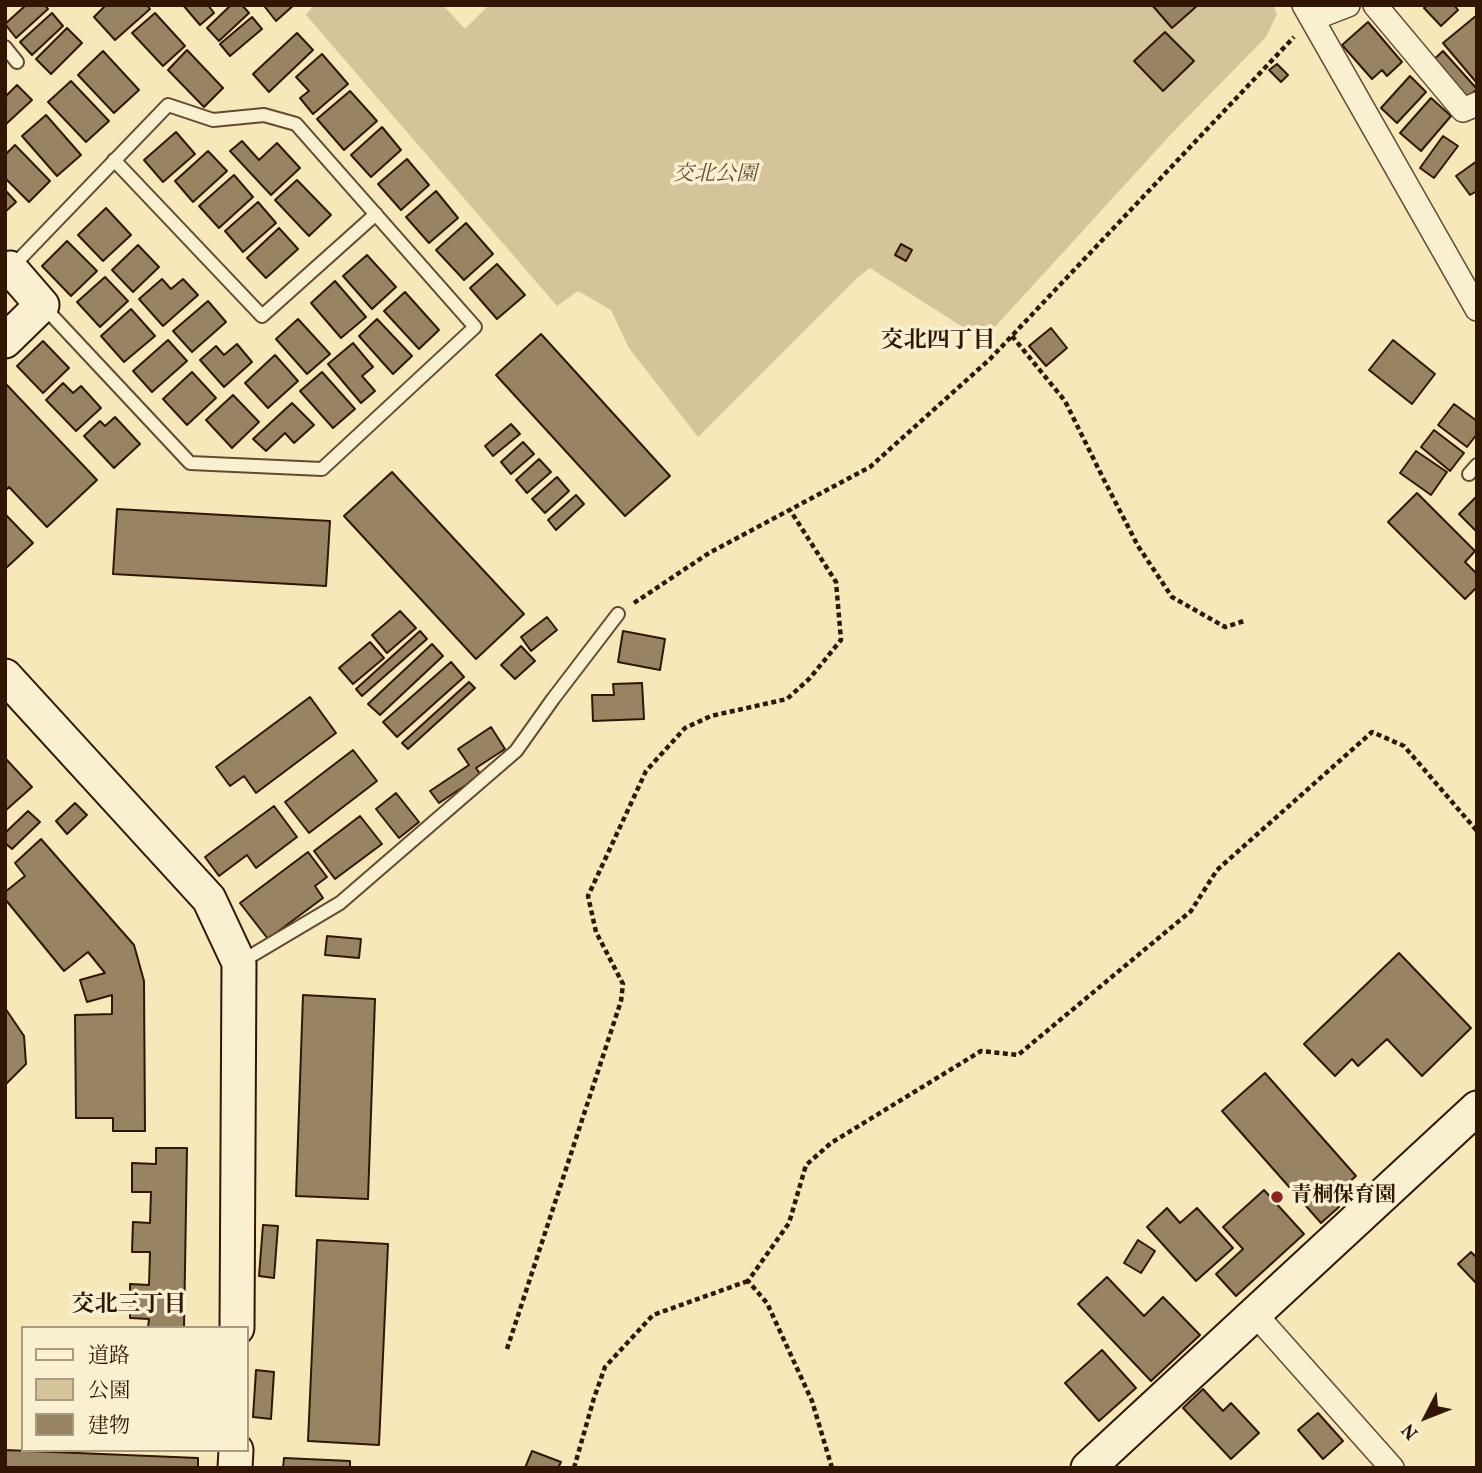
<!DOCTYPE html>
<meta charset="utf-8">
<style>
body{margin:0}
#map{position:relative;width:1482px;height:1473px;overflow:hidden;background:#f6e8b8;font-family:Vollkorn,"Noto Serif JP",serif}
canvas{display:block}
.frame{position:absolute;inset:0;border:7px solid #321604;pointer-events:none}
.legend{position:absolute;left:21px;top:1326px;width:228px;height:126px;box-sizing:border-box;background:#f9f0d1;border:2px solid #a9997f;margin:0;padding:9px 12px;list-style:none;font-size:21px;color:#321604}
.legend li{display:flex;align-items:center;gap:14px;height:35px}
.legend b{width:35px;border:2px solid #a9997f}
.north{position:absolute;left:1391px;top:1382px;width:70px;height:70px;-webkit-text-stroke:5px #f9f0d1;paint-order:stroke;rotate:228deg;font-size:19px;font-weight:700;line-height:28px;text-align:center;color:#321604}
.north::after{content:'';display:block;margin:auto;width:24px;height:32px;background:#321604;clip-path:polygon(50% 0,100% 100%,50% 72%,0 100%)}
</style>
<div id="map">
<canvas width="1482" height="1473"></canvas>
<div class="frame"></div>
<ul class="legend">
<li><b style="height:9px;background:#f9f0d1"></b>道路</li>
<li><b style="height:19px;background:#d5c499"></b>公園</li>
<li><b style="height:19px;background:#988362"></b>建物</li>
</ul>
<div class="north">N</div>
</div>
<script>
const ctx = document.querySelector('canvas').getContext('2d');
ctx.lineJoin = 'round';
function fill(path, color) { ctx.fillStyle = color; ctx.fill(path, 'evenodd'); }
function strokePath(path, color, width, dash) { ctx.strokeStyle = color; ctx.lineWidth = width; ctx.lineCap = dash ? 'butt' : 'round'; ctx.setLineDash(dash || []); ctx.stroke(path); }
function label(font, color, halo, rows, align = 'center') {
  ctx.font = font + ' Vollkorn,"Noto Serif JP",serif'; ctx.lineWidth = 7; ctx.setLineDash([]); ctx.textBaseline = 'middle'; ctx.strokeStyle = halo; ctx.fillStyle = color; for (const [text, x, y, turn = 0] of rows) {
    ctx.save(); ctx.translate(x, y); ctx.rotate((+turn || 0) * Math.PI / 180); ctx.textAlign = isNaN(turn) ? turn : align; if (halo) ctx.strokeText(text, 0, 0); ctx.fillText(text, 0, 0); ctx.restore();
  }
}
fill(new Path2D(`
 M314,5H443L465,29L489,5H1273L1277,14L1266,37L1174,131L983,340L870,268L858,277L698,437L629,348L611,310L578,291L557,306L306,15Z`), '#d5c499');
const building = new Path2D(`
 M26,5H45L48,9L16,38L5,24Z
 M106,5H147L150,9L115,40L94,17Z
 M183,5H208L214,13L200,25Z
 M231,5H242L249,13L219,41L207,28Z
 M267,5H294L276,21L265,7Z
 M1152,5H1198L1172,28Z
 M1427,5H1454L1458,10L1441,26L1424,8Z
 M52,13L63,26L32,55L20,42Z
 M155,13L185,46L163,66L132,33Z
 M1477,15V81L1476,82L1443,43Z
 M252,17L262,29L230,56L220,44Z
 M1368,22L1402,62L1387,76L1382,70L1372,79L1342,45Z
 M67,28L82,43L51,74L36,59Z
 M1165,32L1194,61L1163,91L1134,61Z
 M297,33L313,50L269,92L253,74Z
 M187,50L223,88L204,107L168,70Z
 M103,51L139,90L114,113L78,75Z
 M1443,51L1477,89L1465,100L1431,62Z
 M322,54L348,84L313,114L300,98L309,91L296,77Z
 M1277,64L1288,75L1281,82L1269,70Z
 M1410,76L1426,92L1397,123L1381,108Z
 M71,81L109,121L86,142L48,102Z
 M17,85L32,100L5,125V97Z
 M350,91L377,121L344,150L317,119Z
 M1431,98L1451,116L1421,151L1400,133Z
 M46,115L81,155L57,176L22,136Z
 M382,127L401,150L371,177L351,155Z
 M176,132L195,154L163,182L144,160Z
 M1443,136L1458,146L1434,178L1420,168Z
 M242,141L259,160L277,143L300,168L271,195L230,151Z
 M15,145L50,181L29,202L5,178V155Z
 M208,151L227,171L193,202L175,181Z
 M407,159L429,185L401,210L378,184Z
 M1477,161V191L1470,195L1456,176Z
 M234,175L253,197L219,228L199,206Z
 M297,180L331,215L309,236L275,200Z
 M5,190L16,202L5,212Z
 M436,191L458,218L429,243L406,217Z
 M258,202L276,223L243,252L225,231Z
 M106,208L131,235L103,261L78,235Z
 M466,223L493,254L464,280L436,250Z
 M279,228L298,249L266,278L247,258Z
 M67,241L97,271L71,296L42,266Z
 M901,244L912,250L906,261L895,255Z
 M138,245L159,267L133,292L112,270Z
 M367,255L396,287L372,309L343,276Z
 M497,264L525,295L497,319L470,288Z
 M105,277L128,301L100,327L77,302Z
 M162,279L171,289L183,279L198,295L163,326L139,299Z
 M335,281L366,317L341,338L311,303Z
 M405,292L439,330L419,349L384,311Z
 M208,301L226,322L192,352L173,331Z
 M131,309L155,336L124,362L101,336Z
 M298,319L330,354L307,374L276,339Z
 M377,319L412,356L393,374L359,336Z
 M1051,328L1067,348L1046,366L1029,346Z
 M541,334L670,476L625,516L496,375Z
 M168,340L187,361L152,392L133,371Z
 M1393,340L1435,374L1412,404L1369,370Z
 M43,341L69,368L43,393L17,366Z
 M353,343L373,367L362,376L375,391L361,403L328,364Z
 M237,344L252,362L224,387L200,360L216,346L224,355Z
 M275,355L298,381L268,408L245,383Z
 M192,372L216,398L187,425L163,399Z
 M322,372L355,409L333,428L300,391Z
 M5,383L97,480L47,527L9,487L5,491Z
 M63,383L73,393L81,386L101,408L76,431L46,400Z
 M233,395L259,422L232,448L206,420Z
 M292,403L314,425L294,443L285,433L266,451L253,439Z
 M1454,404L1477,421V434L1467,447L1438,425Z
 M115,417L140,444L114,468L84,436L100,421L105,426Z
 M511,424L520,434L493,456L485,446Z
 M1434,430L1464,453L1450,471L1421,447Z
 M523,442L534,454L511,474L501,462Z
 M1416,451L1447,472L1431,495L1400,473Z
 M539,459L551,472L527,493L516,480Z
 M392,472L524,614L476,659L344,516Z
 M557,477L569,491L545,513L532,499Z
 M1417,493L1475,551L1465,562L1477,574V587L1465,599L1388,522Z
 M576,495L584,504L556,530L548,520Z
 M1476,497L1477,498V532L1459,514Z
 M117,509L330,521L326,586L113,574Z
 M5,514L33,543L5,569Z
 M400,611L416,628L387,653L372,635Z
 M547,617L557,630L531,651L521,637Z
 M420,631L427,639L362,696L356,689Z
 M623,631L665,639L660,670L618,662Z
 M370,642L384,658L353,684L339,668Z
 M432,644L443,656L380,715L368,704Z
 M521,646L535,661L515,679L501,665Z
 M451,662L464,677L397,737L383,722Z
 M469,682L475,688L408,749L402,743Z
 M642,683L644,719L593,721L592,695H614L613,684Z
 M310,697L336,733L256,793L244,776L230,786L216,767Z
 M491,727L505,749L476,768L481,775L439,803L430,791L469,765L458,749Z
 M353,750L377,781L309,833L285,802Z
 M5,758L32,787L5,811Z
 M396,793L419,822L399,838L376,809Z
 M75,803L87,815L67,834L56,821Z
 M274,806L297,837L256,868L247,855L219,876L205,857Z
 M28,811L40,822L12,849L5,843V833Z
 M360,816L382,844L335,879L314,851Z
 M41,839L134,945L144,981L145,1131H113V1118H76L75,1015L112,1014V995L87,1002L80,980L105,973L88,952L64,971L5,899V892L25,876L15,863Z
 M308,852L327,877L315,886L323,898L268,939L240,903Z
 M327,936L361,939L359,958L325,955Z
 M1399,953L1471,1028L1422,1076L1387,1039L1358,1066L1352,1059L1335,1076L1304,1044Z
 M303,995L375,999L368,1199L296,1196Z
 M5,1008L24,1036L26,1064L5,1085Z
 M1265,1073L1356,1176L1331,1198L1339,1207L1321,1223L1222,1111Z
 M156,1148H187L184,1328H148L149,1319L130,1318V1284L149,1285L150,1252H132L133,1222L150,1223L151,1192H132V1163L156,1164Z
 M1264,1190L1304,1234L1236,1296L1216,1274L1243,1249L1223,1227Z
 M1167,1208L1180,1223L1197,1208L1233,1248L1196,1281L1147,1227Z
 M263,1225L278,1226L274,1278L259,1276Z
 M317,1240L388,1244L379,1445L308,1441Z
 M1138,1240L1155,1251L1141,1273L1124,1263Z
 M1471,1252L1477,1258V1284L1458,1264Z
 M1107,1277L1144,1316L1163,1297L1200,1335L1151,1381L1078,1304Z
 M1102,1350L1136,1388L1099,1421L1065,1383Z
 M256,1370L274,1372L271,1419L253,1417Z
 M1203,1389L1223,1411L1231,1403L1259,1433L1231,1459L1183,1408Z
 M1318,1413L1343,1441L1323,1459L1298,1430Z
 M5,1450L198,1458V1468H5Z
 M532,1451L561,1462L558,1468H525Z
 M284,1458L350,1461V1468H283Z`);
fill(building, '#988362');
strokePath(building, '#321604', 2);
const lane = new Path2D(`
 M5,47L17,62
 M114,160L262,316L376,214
 M11,268L168,105L213,120L264,115L296,124L475,327L322,469L190,463L43,306
 M1469,474L1477,465
 M239,963L340,903L516,751L553,699L618,614`);
const street = new Path2D(`
 M1304,5L1477,309
 M1375,5L1463,110L1477,104
 M1312,19L1348,5
 M1255,1314L1392,1468`);
const secondary = new Path2D(`
 M5,341L42,305L10,268
 M5,676L209,899L239,963L237,1328
 M235,1468L236,1450
 M1088,1468L1477,1108`);
strokePath(lane, '#634a31', 16);
strokePath(street, '#634a31', 26);
strokePath(secondary, '#321604', 37);
strokePath(new Path2D(`
 M1012,336L1065,401L1103,478L1138,546L1172,597L1225,627L1244,621
 M634,603L709,553L870,467L990,359L1294,37
 M507,1349L621,1001L623,984L596,932L588,896L646,771L685,728L711,716L787,699L810,678L841,640L836,582L790,510
 M574,1468L594,1398L605,1367L653,1315L748,1281
 M832,1468L812,1401L767,1303L748,1281L789,1223L806,1165L831,1143L981,1051L1018,1055L1191,911L1217,870L1372,732L1404,746L1477,831`), '#321604', 4.5, [5, 3.5]);
strokePath(lane, '#f9f0d1', 12);
strokePath(street, '#f9f0d1', 23);
strokePath(secondary, '#f9f0d1', 33);
for (const [x, y, r, color] of [
 [1277,1197,7,"#8f2418"]
]) { const dot = new Path2D(); dot.arc(x, y, r, 0, 2 * Math.PI); ctx.fillStyle = color; ctx.fill(dot); strokePath(dot, '#f9f0d1', 2.5); }
label('italic 21px', '#634a31', '#f9f0d1', [
 ["交北公園",715,176]
]);
label('bold 21px', '#321604', '#f9f0d1', [
 ["青桐保育園",1291,1197]
], 'left');
label('bold 23px', '#321604', '#f9f0d1', [
 ["交北四丁目",938,343],
 ["交北三丁目",129,1307]
]);
</script>
